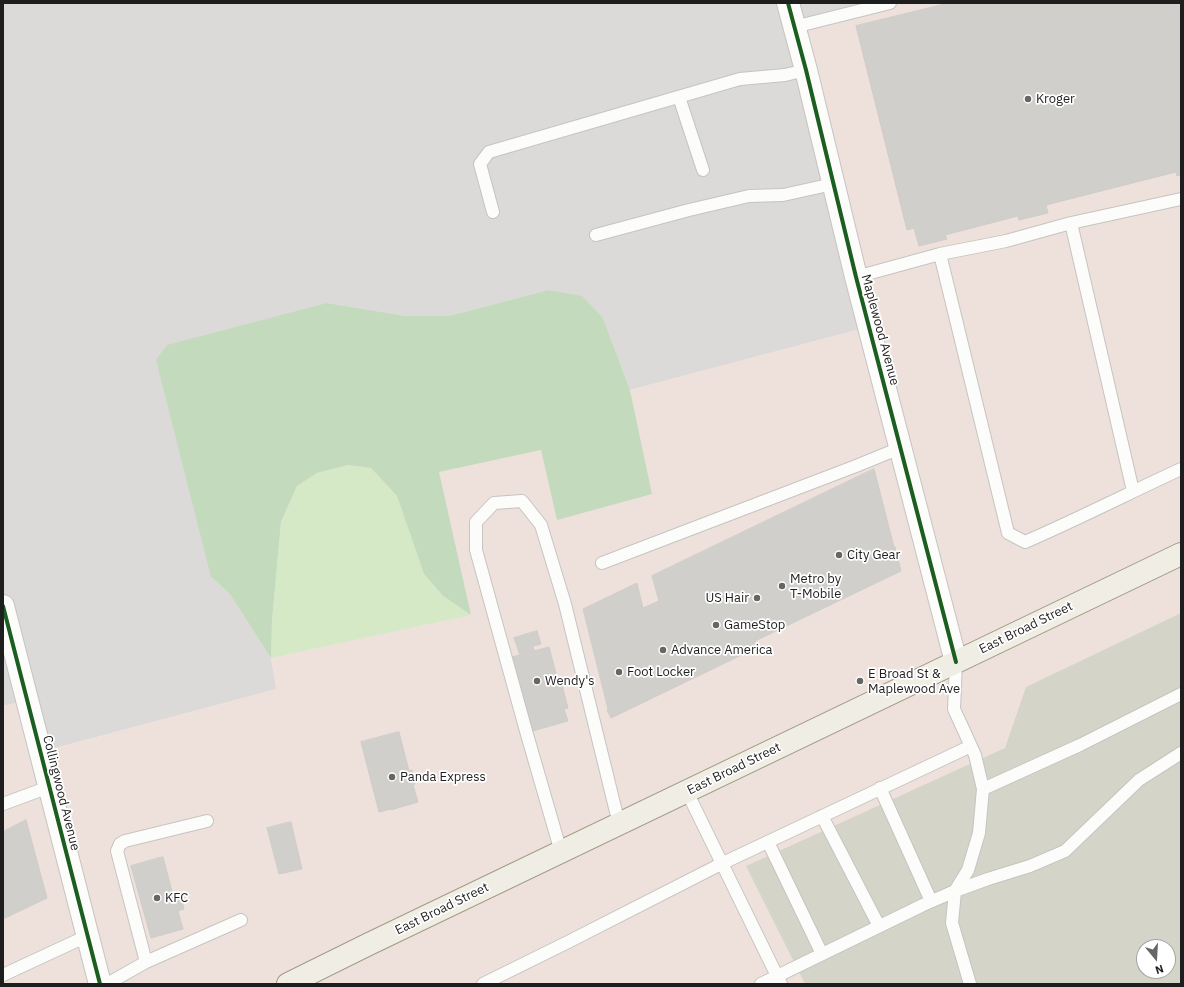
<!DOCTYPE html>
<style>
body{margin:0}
#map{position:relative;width:1184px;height:987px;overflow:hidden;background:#ecebe6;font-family:"IBM Plex Sans",sans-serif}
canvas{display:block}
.frame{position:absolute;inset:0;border:4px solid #1e1e1e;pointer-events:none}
.north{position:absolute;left:1136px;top:939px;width:40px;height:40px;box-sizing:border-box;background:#fff;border:1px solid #a5a5a5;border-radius:50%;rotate:162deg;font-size:11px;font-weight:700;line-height:16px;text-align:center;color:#1e1e1e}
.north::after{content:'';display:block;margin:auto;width:14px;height:18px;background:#666664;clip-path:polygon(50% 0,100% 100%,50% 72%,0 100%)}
</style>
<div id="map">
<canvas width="1184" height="987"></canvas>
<div class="frame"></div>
<div class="north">N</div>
</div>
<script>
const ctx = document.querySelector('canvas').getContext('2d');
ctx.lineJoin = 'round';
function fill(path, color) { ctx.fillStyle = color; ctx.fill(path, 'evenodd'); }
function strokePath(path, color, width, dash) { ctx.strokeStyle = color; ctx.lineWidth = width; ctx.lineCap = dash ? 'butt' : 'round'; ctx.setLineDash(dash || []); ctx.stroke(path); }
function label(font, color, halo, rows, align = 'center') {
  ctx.font = font + ' "IBM Plex Sans",sans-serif'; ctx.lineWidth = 3.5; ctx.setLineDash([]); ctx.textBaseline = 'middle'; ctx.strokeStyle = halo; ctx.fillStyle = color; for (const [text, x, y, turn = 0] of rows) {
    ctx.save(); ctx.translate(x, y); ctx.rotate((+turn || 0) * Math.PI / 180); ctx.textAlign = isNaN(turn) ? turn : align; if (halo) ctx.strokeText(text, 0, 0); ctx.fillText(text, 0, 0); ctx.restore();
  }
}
fill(new Path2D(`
 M3,3H879L868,327L630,390L603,318L548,290L449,316H406L327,303L211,577L229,593L271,658L277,689L44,751L30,700L3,706Z`), '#dbdad8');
fill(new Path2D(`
 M879,3H1181V984H3V706L30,700L44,751L276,689L271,658L470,615L438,472L541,450L652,494L630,390L868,327L794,27ZM1144,947H1168V971H1144Z`), '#eee1dc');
fill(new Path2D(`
 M1181,613V984H805L746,866L1005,748L1026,687ZM1144,947H1168V971H1144Z`), '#d4d5c8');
fill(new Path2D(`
 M348,465L371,468L397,496L424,574L443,596L471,615L271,658L272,621L281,522L297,486L317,473Z`), '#d5e9c6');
fill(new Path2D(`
 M548,290L582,296L603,318L630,390L652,494L557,520L541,450L439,472L471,615L443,596L424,574L397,496L371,468L348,465L317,473L297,486L281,522L272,621L271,658L229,593L211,577L156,360L167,345L327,303L406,316H449Z`), '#c4dabd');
const building = new Path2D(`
 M949,3H1181V175L1177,176L1176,172L1046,205L1048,213L1019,220L1018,216L945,235L947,239L919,246L914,228L907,230L856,26Z
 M874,469L894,547H895L901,571L755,641L758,647L611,718L607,710L608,709L583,609L637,583L643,608L659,601L652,576Z
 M537,631L541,644L533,646L534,651L549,647L558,681H561L568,708L564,709L568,721L529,732L512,657L520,655L514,638Z
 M399,732L409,771L412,770L415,784L413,785L418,802L391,810V809L379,812L361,742Z
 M26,820L47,898L3,919V832Z
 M291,822L302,869L279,874L267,828Z
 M163,857L174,899L181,897L184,909L178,911L183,929L151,938L131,866Z`);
fill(building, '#d0cfcc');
strokePath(building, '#cfcdc8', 1);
const service = new Path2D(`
 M794,27L890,3
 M679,97L703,170
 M493,212L480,164L489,152L740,79L785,75L806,70
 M1071,223L1133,491
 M596,235L689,210L749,196L783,195L833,184
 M940,254L1008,533L1025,542C1078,519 1129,493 1181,469
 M856,277L940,254L1006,241L1071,223L1181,199
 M602,563L856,466L900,448
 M880,788L931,901
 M983,789L1080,745L1181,694
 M687,792L781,984
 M3,804L49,787
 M822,816L879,926
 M768,842L822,954
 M561,852L526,731L476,550V522L494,503L522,501L541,525L565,604L619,824
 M146,962L117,851L120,844L125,841L207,821
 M3,975L87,936
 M107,984L146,962L241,920
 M483,984L568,942L723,863L971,746
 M761,984L923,905L955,891L968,870L979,833L983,789L975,755L954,709L956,662
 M970,984L952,923L955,891L988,879L1030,866L1065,851L1139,780L1181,753`);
const minor = new Path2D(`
 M788,3L806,70L856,277L956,662
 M3,606L100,984`);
const primary = new Path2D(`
 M288,984L369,944L1181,554`);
strokePath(service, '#c5c4c2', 14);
strokePath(minor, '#c5c4c2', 24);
strokePath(primary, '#a19b84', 24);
strokePath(service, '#fcfcfb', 12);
strokePath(minor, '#fcfcfb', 22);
strokePath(primary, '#f0ede4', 22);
strokePath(new Path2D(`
 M788,3L806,70L856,277L956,662
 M3,606L100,984`), '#1b5e20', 4);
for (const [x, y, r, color] of [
 [1028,99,4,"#666664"],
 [839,555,4,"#666664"],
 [782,586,4,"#666664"],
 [757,598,4,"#666664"],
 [716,625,4,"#666664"],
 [663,650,4,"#666664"],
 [619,672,4,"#666664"],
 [537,681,4,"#666664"],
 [860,681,4,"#666664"],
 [392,777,4,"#666664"],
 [157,898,4,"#666664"]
]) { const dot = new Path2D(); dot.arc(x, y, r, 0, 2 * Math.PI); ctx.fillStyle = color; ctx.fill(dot); strokePath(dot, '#fff', 1.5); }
label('13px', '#1e1e1e', '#fff', [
 ["Kroger",1036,99],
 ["City Gear",847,555],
 ["Metro by",790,579],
 ["T-Mobile",790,594],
 ["US Hair",749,598,"right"],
 ["GameStop",724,625],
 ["Advance America",671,650],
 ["Foot Locker",627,672],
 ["E Broad St &",868,674],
 ["Maplewood Ave",868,689],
 ["Wendy's",545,681],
 ["Panda Express",400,777],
 ["KFC",165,898]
], 'left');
label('13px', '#1e1e1e', '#fff', [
 ["Maplewood Avenue",880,330,75],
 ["East Broad Street",1026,628,-26],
 ["East Broad Street",734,769,-26],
 ["Collingwood Avenue",61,793,76],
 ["East Broad Street",442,909,-26]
]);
</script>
